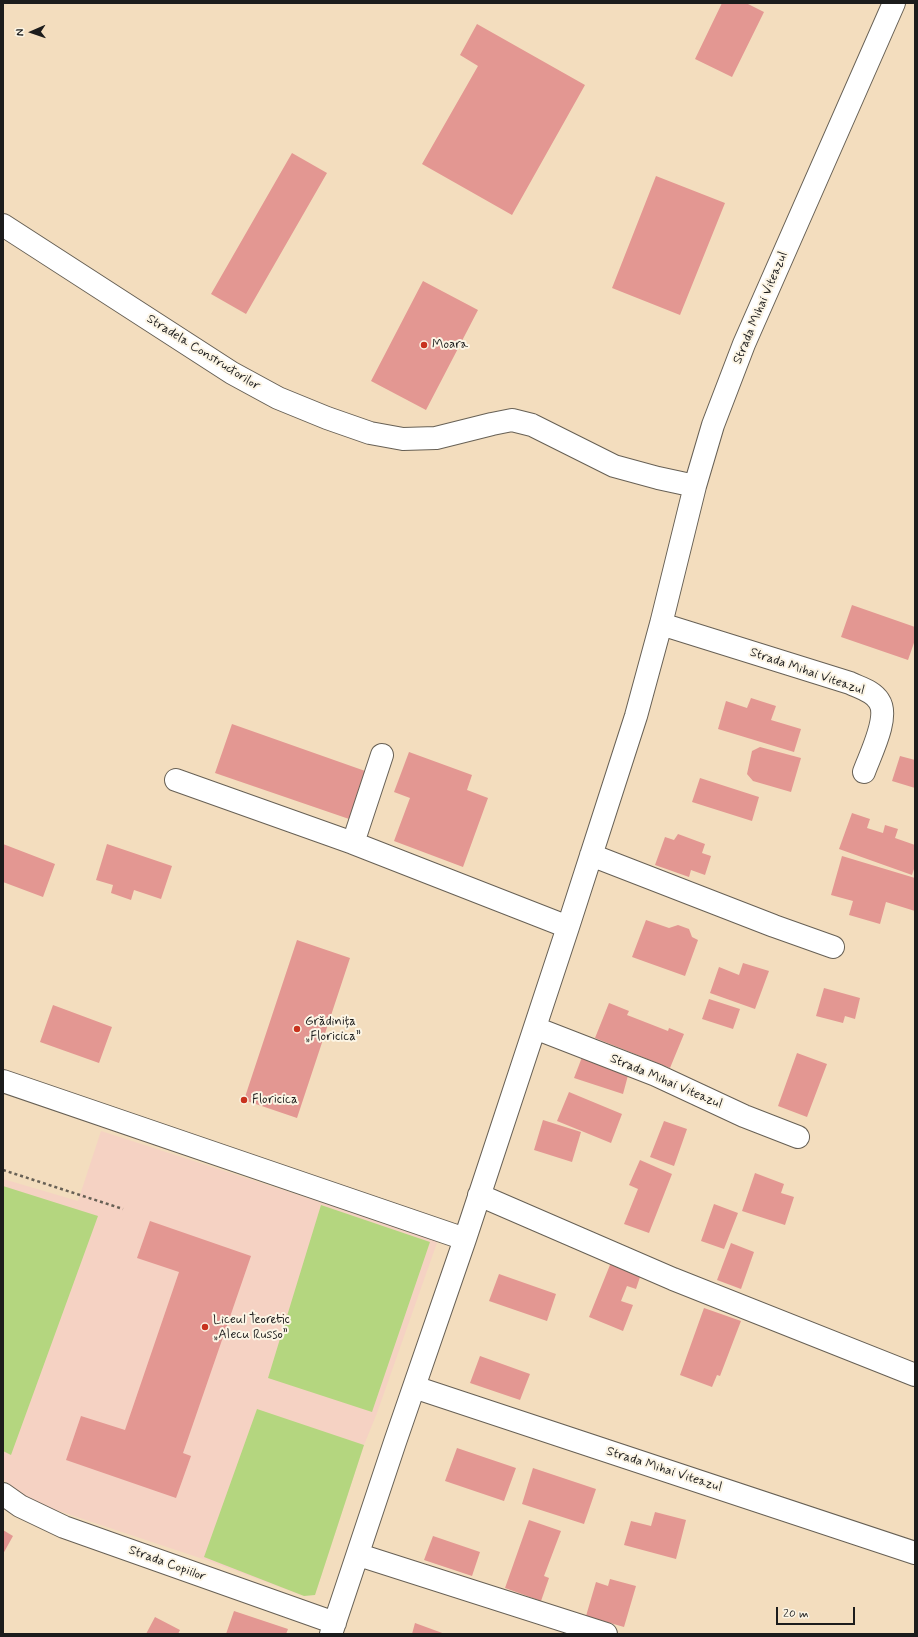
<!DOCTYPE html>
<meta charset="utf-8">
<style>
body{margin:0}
#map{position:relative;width:918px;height:1637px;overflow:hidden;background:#f3ddbe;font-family:Mynerve,sans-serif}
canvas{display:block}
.frame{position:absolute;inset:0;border:4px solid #1c1c1c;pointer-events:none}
.north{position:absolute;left:12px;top:12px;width:40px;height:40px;-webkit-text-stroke:3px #fcf5e5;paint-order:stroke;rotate:268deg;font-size:11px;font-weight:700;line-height:16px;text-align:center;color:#1c1c1c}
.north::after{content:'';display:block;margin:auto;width:14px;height:18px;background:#1c1c1c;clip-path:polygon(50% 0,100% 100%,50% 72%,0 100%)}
.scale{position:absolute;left:776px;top:1607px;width:79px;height:18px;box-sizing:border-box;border:2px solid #1c1c1c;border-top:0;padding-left:5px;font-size:12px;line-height:14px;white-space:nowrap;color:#1c1c1c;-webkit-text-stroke:3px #fcf5e5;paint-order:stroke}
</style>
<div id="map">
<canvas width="918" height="1637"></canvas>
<div class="frame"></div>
<div class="north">N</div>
<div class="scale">20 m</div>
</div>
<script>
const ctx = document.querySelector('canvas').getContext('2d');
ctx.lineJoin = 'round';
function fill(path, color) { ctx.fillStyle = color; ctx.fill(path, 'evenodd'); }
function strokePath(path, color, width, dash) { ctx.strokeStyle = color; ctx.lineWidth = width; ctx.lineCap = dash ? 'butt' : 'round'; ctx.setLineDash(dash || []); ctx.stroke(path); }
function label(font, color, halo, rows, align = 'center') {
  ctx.font = font + ' Mynerve,sans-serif'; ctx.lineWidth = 4; ctx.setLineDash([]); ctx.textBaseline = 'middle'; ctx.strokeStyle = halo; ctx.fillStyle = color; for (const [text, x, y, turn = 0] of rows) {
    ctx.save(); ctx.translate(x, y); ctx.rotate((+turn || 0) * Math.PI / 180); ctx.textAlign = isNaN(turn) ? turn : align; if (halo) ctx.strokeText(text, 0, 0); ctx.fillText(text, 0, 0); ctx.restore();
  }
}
fill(new Path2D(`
 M101,1131L438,1240L377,1413L364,1445L315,1595L304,1596L206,1560L29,1501L3,1479V1179L78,1201Z`), '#f5d2c3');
fill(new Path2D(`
 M3,1186L98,1216L11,1455L3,1451Z
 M321,1205L430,1242L372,1412L268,1378Z
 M257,1409L364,1445L315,1595L304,1596L204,1557Z`), '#b4d67f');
fill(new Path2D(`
 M722,3H746L764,12L732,77L695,59Z
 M477,24L585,85L512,215L422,164L478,66L460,55Z
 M292,153L327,173L246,314L211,294Z
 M656,176L725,203L680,315L612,288Z
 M423,281L478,310L426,410L371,381Z
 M852,605L915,627V640L908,660L841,637Z
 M751,698L776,706L771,720L801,729L794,752L718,729L726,701L747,708Z
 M232,724L368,772L352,820L215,773Z
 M760,747L801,758L791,792L753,781L747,774L752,751Z
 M409,752L472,775L467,790L488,798L463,867L394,841L410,798L394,792Z
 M900,756L915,760V788L892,781Z
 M700,778L759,797L752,821L692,802Z
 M852,813L870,819L867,828L883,833L885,825L898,829L895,838L915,845V866L912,875L839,849Z
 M678,834L705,844L702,853L711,856L705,875L691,870L689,877L655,865L665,837L674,840Z
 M3,844L55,864L43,897L3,882Z
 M107,844L172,866L161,899L134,890L131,900L111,893L113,885L96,880Z
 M842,856L915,878V911L886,902L880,924L849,915L853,901L831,895Z
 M646,920L669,928L678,925L689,929L692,937L698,940L685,976L632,957Z
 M297,940L350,958L297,1118L244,1100Z
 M743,963L769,971L755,1009L710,993L719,967L739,975Z
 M824,988L860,998L855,1019L845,1016L843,1023L816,1016Z
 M709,999L740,1009L733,1029L702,1019Z
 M609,1003L629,1011L627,1015L668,1031L669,1028L684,1034L670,1068L595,1038Z
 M53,1005L112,1027L99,1063L40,1042Z
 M584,1052L630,1068L623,1094L574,1078Z
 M797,1053L827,1064L807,1117L778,1106Z
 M569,1092L622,1114L611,1143L557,1121Z
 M543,1120L581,1132L572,1162L534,1150Z
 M664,1121L687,1129L674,1166L650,1157Z
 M640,1160L672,1174L649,1233L624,1224L638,1189L629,1185Z
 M755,1173L784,1184L781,1193L794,1197L785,1225L742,1211Z
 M714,1204L738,1213L724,1249L701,1241Z
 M150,1221L251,1256L183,1453L191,1456L176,1498L66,1460L81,1416L125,1430L179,1272L137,1258Z
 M731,1243L754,1252L741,1289L717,1280Z
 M612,1260L636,1269L634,1274L640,1277L636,1289L627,1286L621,1301L633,1305L623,1331L589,1317Z
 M499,1274L556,1294L547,1321L489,1301Z
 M704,1308L741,1321L720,1376L717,1375L712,1387L680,1375Z
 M480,1356L530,1374L520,1400L470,1383Z
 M457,1448L516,1468L504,1501L445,1481Z
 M533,1468L596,1489L584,1524L522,1504Z
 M655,1512L686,1520L676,1559L624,1545L631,1521L651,1526Z
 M529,1520L561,1531L544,1576L549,1578L541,1601L505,1588Z
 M3,1530L13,1536L3,1554Z
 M433,1536L480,1552L472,1576L424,1560Z
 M610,1579L636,1586L624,1627L586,1616L596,1582L608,1586Z
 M234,1611L288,1629L286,1634H226Z
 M155,1617L180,1630L178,1634H146Z
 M415,1623L445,1634H412Z`), '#e39792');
const minor = new Path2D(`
 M3,225L232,373L278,398L327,418L370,433L403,439L436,438L492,424L512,420L532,425L614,466L658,478L695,486
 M661,624L850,683C860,688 873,691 879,701C890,717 870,755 864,772
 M176,780L353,843L568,927
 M353,843L382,755
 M591,855L774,926L833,947
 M535,1028L656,1075L744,1116L798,1137
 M3,1081L465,1239
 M479,1195L673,1279L915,1375
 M414,1387L915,1553
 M3,1494L20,1506L64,1527L335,1623
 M359,1555L606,1634
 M331,1634L395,1442L465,1239L568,927L636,716L661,624L695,486L713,425L744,344L894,3`);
strokePath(minor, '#676055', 24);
strokePath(new Path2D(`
 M3,1170L123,1209`), '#676055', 2.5, [3, 3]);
strokePath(minor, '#fff', 22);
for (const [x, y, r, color] of [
 [424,345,4,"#c8321e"],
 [297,1029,4,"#c8321e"],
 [244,1100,4,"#c8321e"],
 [205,1327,4,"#c8321e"]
]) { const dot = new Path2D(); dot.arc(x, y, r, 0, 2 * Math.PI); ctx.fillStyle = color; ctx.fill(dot); strokePath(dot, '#fcf5e5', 1.5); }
label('13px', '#1c1c1c', '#fcf5e5', [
 ["Strada Mihai Viteazul",761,308,-67],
 ["Stradela Constructorilor",203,353,32],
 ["Strada Mihai Viteazul",807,672,19],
 ["Strada Mihai Viteazul",666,1082,23],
 ["Strada Mihai Viteazul",664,1470,18],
 ["Strada Copiilor",167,1564,20]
]);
label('13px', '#1c1c1c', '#fcf5e5', [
 ["Moara",432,345],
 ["Grădinița",305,1022],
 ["„Floricica”",305,1037],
 ["Floricica",252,1100],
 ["Liceul Teoretic",213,1320],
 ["„Alecu Russo”",213,1335]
], 'left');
</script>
